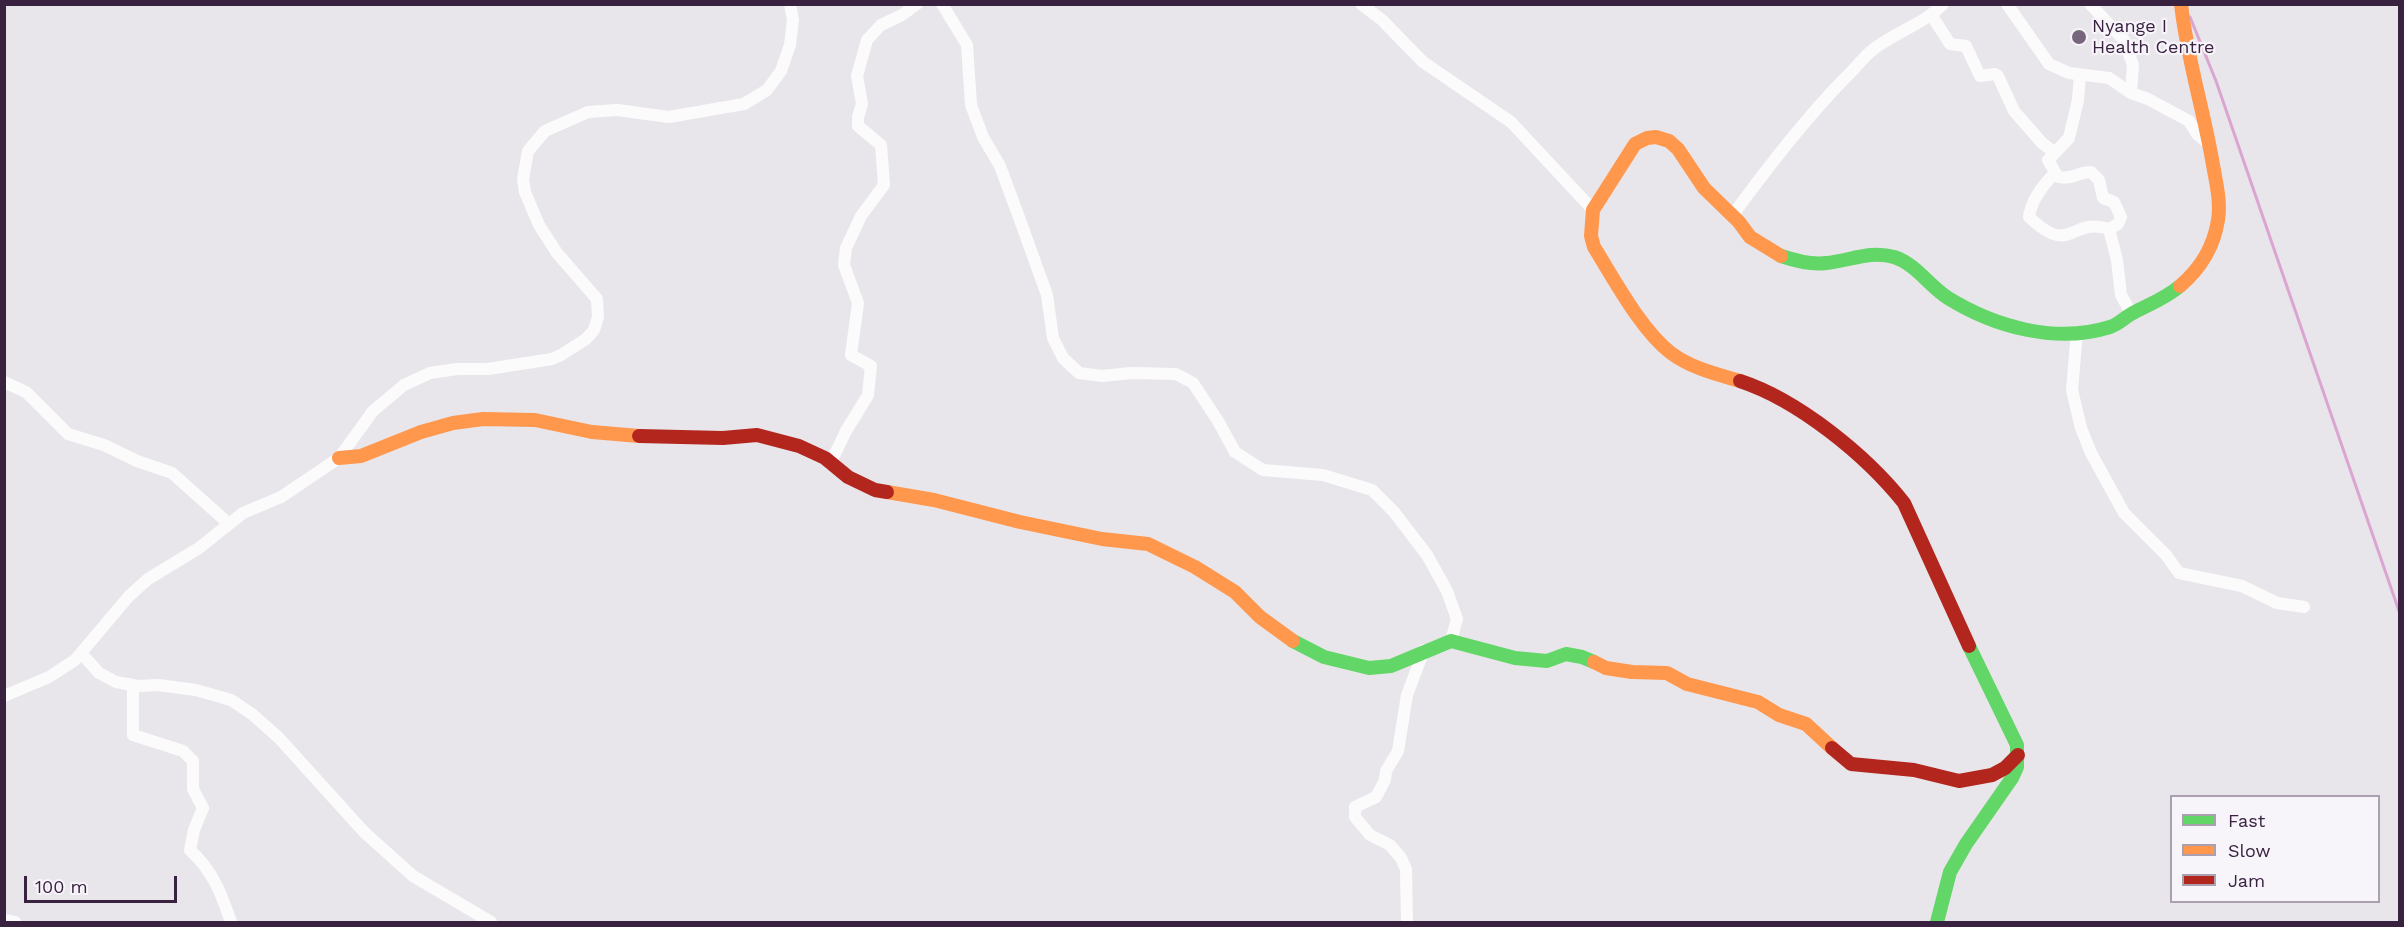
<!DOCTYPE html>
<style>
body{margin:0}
#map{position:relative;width:2404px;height:927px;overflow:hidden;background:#e9e6eb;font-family:"Work Sans",sans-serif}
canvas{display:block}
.frame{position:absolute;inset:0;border:6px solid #392240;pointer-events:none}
.legend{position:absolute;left:2170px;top:795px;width:210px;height:108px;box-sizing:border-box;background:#f7f4fa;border:2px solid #aba0b0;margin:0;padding:8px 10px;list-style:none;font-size:18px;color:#392240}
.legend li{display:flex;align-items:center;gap:12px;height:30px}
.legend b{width:30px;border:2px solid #aba0b0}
.scale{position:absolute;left:24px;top:876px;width:153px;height:27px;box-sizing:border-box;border:3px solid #392240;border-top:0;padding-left:8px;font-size:18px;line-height:21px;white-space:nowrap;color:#392240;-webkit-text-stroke:4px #f7f4fa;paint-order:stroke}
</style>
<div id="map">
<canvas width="2404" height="927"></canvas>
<div class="frame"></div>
<ul class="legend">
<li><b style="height:8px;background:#63d668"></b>Fast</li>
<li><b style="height:8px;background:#ff974d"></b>Slow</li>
<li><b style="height:8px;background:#b3261e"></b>Jam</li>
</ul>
<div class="scale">100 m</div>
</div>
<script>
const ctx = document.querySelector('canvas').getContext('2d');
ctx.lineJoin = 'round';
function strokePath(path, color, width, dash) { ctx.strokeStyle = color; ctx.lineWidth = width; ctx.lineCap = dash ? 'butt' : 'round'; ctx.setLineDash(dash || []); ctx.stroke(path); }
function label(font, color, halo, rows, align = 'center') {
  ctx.font = font + ' "Work Sans",sans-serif'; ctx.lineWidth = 4.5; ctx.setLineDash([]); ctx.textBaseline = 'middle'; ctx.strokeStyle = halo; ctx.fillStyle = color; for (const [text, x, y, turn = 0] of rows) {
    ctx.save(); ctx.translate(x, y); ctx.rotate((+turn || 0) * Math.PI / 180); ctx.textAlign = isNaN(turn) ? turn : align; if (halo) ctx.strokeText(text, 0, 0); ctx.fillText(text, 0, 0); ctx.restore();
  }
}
strokePath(new Path2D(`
 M2190,17L2216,81L2400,614`), '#dba5d1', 3);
strokePath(new Path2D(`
 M942,4L967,45L971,105L983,137L1000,166L1020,220L1047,295L1053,338L1063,358L1079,373L1102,376L1131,373L1176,374L1193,383L1218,421L1235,452L1263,470L1323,475L1372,490L1394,512L1427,555L1447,591L1457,619L1451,641
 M1361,4L1382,20L1423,62L1511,122L1593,210
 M2007,4L2049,64L2069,73L2109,78L2131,93L2133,65L2124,40L2090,4
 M1932,16L1950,44L1966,46L1980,76L1995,74L1998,76L2014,111L2042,143L2054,152
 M2080,75L2078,100L2069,138L2048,160L2058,177C2071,180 2078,172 2091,172L2099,180L2103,198L2114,202L2121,217L2118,224L2109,229L2117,260L2121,295L2131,313
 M2131,93L2148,99L2189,121L2197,134L2209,144
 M2055,173C2044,184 2031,201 2029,217C2072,258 2070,216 2109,229
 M1732,216C1767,168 1803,121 1845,78C1854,70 1861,60 1870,52C1892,33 1923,25 1943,4
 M2077,332L2072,390L2081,428L2091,453L2124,513L2166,555L2179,573L2242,586L2277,603L2304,607
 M4,382L26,392L68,434L104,445L137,461L172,473L228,523
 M830,464L846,431L868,395L871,366L851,355L858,303L844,265L846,248L861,216L884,185L881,145L858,126V117L862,104L857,76L867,40L881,25L902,15L917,4
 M82,654L99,673L116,682L138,686L158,685L196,690L231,700L252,714L279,738L364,832L413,876L491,922
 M133,686V735L183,751L193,761V789L203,808L194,830L190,850C213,871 221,893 231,922
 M4,696L49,677L75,660L129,596L148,579L199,548L243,513L281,497L339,458L373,411L404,385L430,373L457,369H488L552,359L561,355L586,339L594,330L598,317L597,299L557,253L539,225L525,192L523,179L528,151L545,131L588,112L617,110L669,117L744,104L767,90L781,71L790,45L793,20L790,4
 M4,920L15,922
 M1407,922L1406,869L1401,858L1390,845L1370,835L1355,817V807L1376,797L1385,780L1386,771L1398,751L1407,695L1424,650`), '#fcfbfc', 12);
strokePath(new Path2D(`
 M1781,256C1796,261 1811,265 1826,263C1849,261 1870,250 1894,257C1916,264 1929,286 1948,298C1995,327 2056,344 2110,327C2119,324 2125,317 2133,313C2150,304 2166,298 2180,286
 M1293,641L1324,657L1369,668L1391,666L1451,641L1515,658L1547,661L1566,654L1582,657L1594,662
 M1937,922L1950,872L1966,844L2012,778L2017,767V745L1969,646`), '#63d668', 14);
strokePath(new Path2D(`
 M2180,286C2200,269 2214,246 2218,220C2221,202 2216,182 2213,165C2204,111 2187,59 2181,4
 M1740,381C1716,374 1691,368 1671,353C1641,330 1614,279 1594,247L1591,236L1593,210L1635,144L1647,138L1656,137L1669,141L1678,149L1704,188L1739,222L1750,237L1781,256
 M339,458L361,456L421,432L453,423L483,419L535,420L592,432L639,436
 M887,492L934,500L1020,522L1102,539L1148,544L1195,567L1235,592L1260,617L1293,641
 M1594,662L1606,668L1632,672L1667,673L1687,684L1758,702L1779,715L1806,724L1832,748`), '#ff974d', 14);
strokePath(new Path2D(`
 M1740,381C1798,400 1866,455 1904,503L1969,646
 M639,436L723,438L757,435L799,446L825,458L848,477L875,490L887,492
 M1832,748L1851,764L1914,770L1959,781L1992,775L2005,768L2018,755`), '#b3261e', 14);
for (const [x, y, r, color] of [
 [2079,37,8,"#77677c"]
]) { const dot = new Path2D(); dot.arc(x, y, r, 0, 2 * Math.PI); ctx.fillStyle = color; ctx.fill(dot); strokePath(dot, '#f7f4fa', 2); }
label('18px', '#392240', '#f7f4fa', [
 ["Nyange I",2092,27],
 ["Health Centre",2092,48]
], 'left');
</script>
